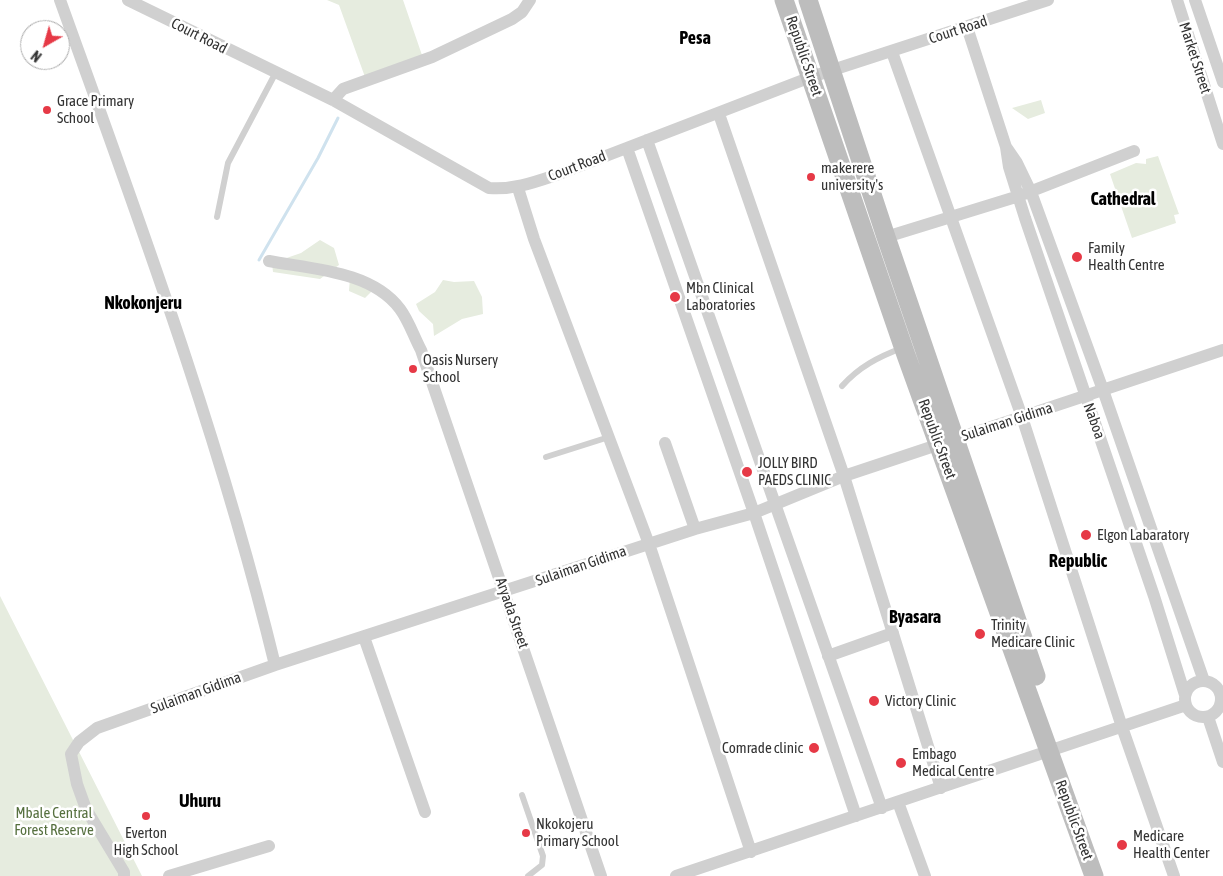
<!DOCTYPE html>
<style>
body{margin:0}
#map{position:relative;width:1223px;height:876px;overflow:hidden;background:#fff;font-family:"Asap Condensed",sans-serif}
canvas{display:block}
.north{position:absolute;left:20px;top:20px;width:50px;height:50px;box-sizing:border-box;background:#fff;border:1px solid #adadad;border-radius:50%;rotate:218deg;font-size:14px;font-weight:700;line-height:20px;text-align:center;color:#333}
.north::after{content:'';display:block;margin:auto;width:18px;height:22px;background:#e63946;clip-path:polygon(50% 0,100% 100%,50% 72%,0 100%)}
</style>
<div id="map">
<canvas width="1223" height="876"></canvas>
<div class="north">N</div>
</div>
<script>
const ctx = document.querySelector('canvas').getContext('2d');
ctx.lineJoin = 'round';
function fill(path, color) { ctx.fillStyle = color; ctx.fill(path, 'evenodd'); }
function strokePath(path, color, width, dash) { ctx.strokeStyle = color; ctx.lineWidth = width; ctx.lineCap = dash ? 'butt' : 'round'; ctx.setLineDash(dash || []); ctx.stroke(path); }
function label(font, color, halo, rows, align = 'center') {
  ctx.font = font + ' "Asap Condensed",sans-serif'; ctx.lineWidth = 5; ctx.setLineDash([]); ctx.textBaseline = 'middle'; ctx.strokeStyle = halo; ctx.fillStyle = color; for (const [text, x, y, turn = 0] of rows) {
    ctx.save(); ctx.translate(x, y); ctx.rotate((+turn || 0) * Math.PI / 180); ctx.textAlign = isNaN(turn) ? turn : align; if (halo) ctx.strokeText(text, 0, 0); ctx.fillText(text, 0, 0); ctx.restore();
  }
}
fill(new Path2D(`
 M327,0H403L423,58L365,77L339,5Z
 M1041,100L1045,113L1028,119L1012,108Z
 M1158,156L1179,214L1174,215L1176,223L1132,238L1110,174L1136,163L1146,164V159Z
 M320,240L334,248L339,265L320,279L273,272L272,263L301,253Z
 M350,278L373,290L365,298L349,291Z
 M443,280L454,282L474,281L482,297L483,314L462,319L434,336L433,324L419,311L416,304L435,292Z
 M0,596L142,876H0Z`), '#e6ecdf');
strokePath(new Path2D(`
 M259,260L318,158L338,118`), '#cfe2ee', 3);
strokePath(new Path2D(`
 M217,217L228,163L275,74
 M842,386C859,367 878,357 902,348
 M546,457L609,437
 M522,795L543,856L542,865L528,876`), '#d0d0d0', 6);
strokePath(new Path2D(`
 M60,0C139,220 220,438 275,665
 M128,0L333,100L489,188C514,190 535,182 559,174L811,77L1048,0
 M1177,0L1223,144
 M1195,0L1223,82
 M967,27L1006,147L1009,167L1025,218L1154,596L1185,695
 M892,52L1022,417L1122,727L1174,876
 M333,100L343,89L432,57L512,19L522,12L530,0
 M719,114L844,476L941,788
 M647,140L882,808
 M1006,147L1017,163L1031,192L1103,390L1204,681
 M627,148L754,513L856,816
 M518,188L534,239L649,544L751,852
 M886,237L1019,196L1134,151
 M269,261C312,269 372,271 400,309C409,321 414,337 421,350L601,876
 M665,443L695,529
 M364,637L425,812
 M828,656L893,633
 M1185 699a18 18 0 1 1 36 0a18 18 0 1 1-36 0Z
 M1208,717L1223,762
 M898,802L925,876
 M124,876V872L86,809L77,784L71,754L79,742L97,728L275,665L695,529L754,513L844,476L1223,350
 M169,876L269,846
 M676,876L1186,705`), '#d0d0d0', 12);
strokePath(new Path2D(`
 M784,0L906,355L1094,876
 M808,0L886,237L1036,676`), '#bdbdbd', 19);
for (const [x, y, r, color] of [
 [47,110,5,"#e63946"],
 [811,177,5,"#e63946"],
 [1077,257,6,"#e63946"],
 [675,297,6,"#e63946"],
 [413,369,5,"#e63946"],
 [747,472,6,"#e63946"],
 [1086,535,6,"#e63946"],
 [980,634,6,"#e63946"],
 [874,701,6,"#e63946"],
 [814,748,6,"#e63946"],
 [901,763,6,"#e63946"],
 [146,816,5,"#e63946"],
 [526,833,5,"#e63946"],
 [1122,845,6,"#e63946"]
]) { const dot = new Path2D(); dot.arc(x, y, r, 0, 2 * Math.PI); ctx.fillStyle = color; ctx.fill(dot); strokePath(dot, '#fff', 2); }
label('15px', '#333', '#fff', [
 ["Court Road",958,30,-18],
 ["Court Road",199,36,27],
 ["Republic Street",804,56,71],
 ["Market Street",1195,58,72],
 ["Court Road",577,166,-21],
 ["Naboa",1094,421,70],
 ["Sulaiman Gidima",1007,422,-18],
 ["Republic Street",937,439,70],
 ["Sulaiman Gidima",581,566,-19],
 ["Aryada Street",512,613,71],
 ["Sulaiman Gidima",196,693,-20],
 ["Republic Street",1074,820,70]
]);
label('15px', '#333', '#fff', [
 ["Grace Primary",57,101],
 ["School",57,118],
 ["makerere",821,168],
 ["university's",821,185],
 ["Family",1088,248],
 ["Health Centre",1088,265],
 ["Mbn Clinical",686,288],
 ["Laboratories",686,305],
 ["Oasis Nursery",423,360],
 ["School",423,377],
 ["JOLLY BIRD",758,463],
 ["PAEDS CLINIC",758,480],
 ["Elgon Labaratory",1097,535],
 ["Trinity",991,625],
 ["Medicare Clinic",991,642],
 ["Victory Clinic",885,701],
 ["Comrade clinic",803,748,"right"],
 ["Embago",912,754],
 ["Medical Centre",912,771],
 ["Nkokojeru",536,824],
 ["Primary School",536,841],
 ["Everton",146,833,"center"],
 ["High School",146,850,"center"],
 ["Medicare",1133,836],
 ["Health Center",1133,853]
], 'left');
label('15px', '#56703f', '#fff', [
 ["Mbale Central",54,813],
 ["Forest Reserve",54,830]
]);
label('bold 18px', '#000', '#fff', [
 ["Pesa",695,38],
 ["Cathedral",1123,199],
 ["Nkokonjeru",143,303],
 ["Republic",1078,561],
 ["Byasara",915,617],
 ["Uhuru",200,801]
]);
</script>
